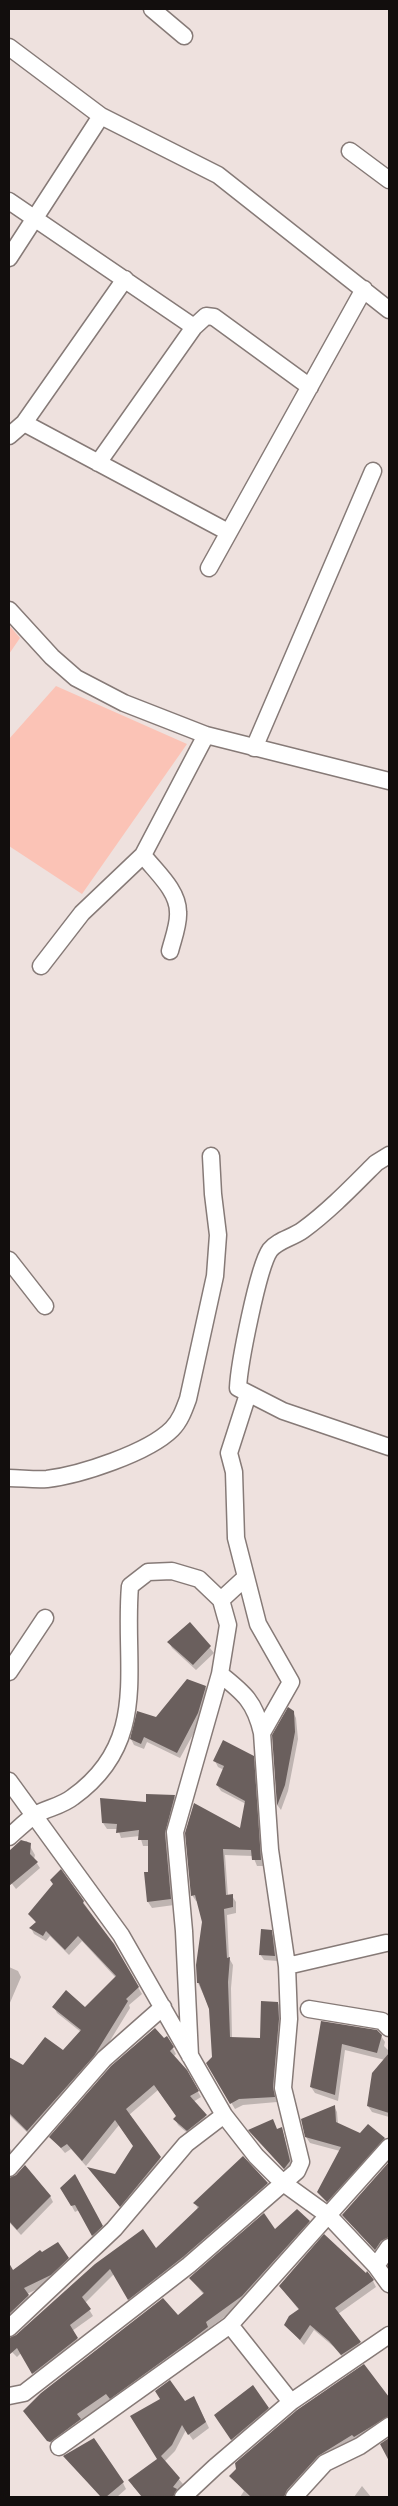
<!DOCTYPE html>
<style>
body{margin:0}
#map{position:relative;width:398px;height:2506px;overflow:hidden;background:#eee1de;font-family:"IBM Plex Sans",sans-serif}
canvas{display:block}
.frame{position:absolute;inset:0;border:10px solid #120e0d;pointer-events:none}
</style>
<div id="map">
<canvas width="398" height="2506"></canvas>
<div class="frame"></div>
</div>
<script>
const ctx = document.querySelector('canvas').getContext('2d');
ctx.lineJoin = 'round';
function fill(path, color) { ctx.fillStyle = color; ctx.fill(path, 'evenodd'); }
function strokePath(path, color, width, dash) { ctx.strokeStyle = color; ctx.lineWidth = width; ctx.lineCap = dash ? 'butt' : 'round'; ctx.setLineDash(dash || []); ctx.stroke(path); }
fill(new Path2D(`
 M9,625L20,638L9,654Z
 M56,686L187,744L82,894L9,846V739Z`), '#fbc3b6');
fill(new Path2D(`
 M190,1624L214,1653L196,1670L172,1648L169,1642Z
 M205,1687L209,1693L201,1720L180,1758L147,1742L144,1749L134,1745L131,1739Z
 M293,1712L296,1718L298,1739L288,1791L281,1810L278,1806L273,1736Z
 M253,1757L256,1764L264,1866H257L253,1856L225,1855L228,1896H232L236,1902V1913L227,1915L229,1958L233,1965L231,1988L232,2038L262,2040L278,2003L281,2009L282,2026L276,2094L277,2102L243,2105L235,2109L207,2063L213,2057L210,2009L198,1983L204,1922L198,1901H196L192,1895L186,1833L241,1829L246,1804L221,1791L217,1785L224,1770L218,1767L215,1761Z
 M174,1796L178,1802L174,1905L152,1908L148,1902L149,1846H143L140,1836L121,1838L118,1829H107L103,1823L148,1803Z
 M22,1841H27L35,1855L34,1859L40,1868L16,1889L9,1880V1852Z
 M83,1902L113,1944L142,1994L129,2005L130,2008L97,2062L31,2136L9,2115V2059L23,2066L63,2052L81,2032L57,2013L54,2007L85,2009L116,1978L82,1941L69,1955L50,1936L46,1941L34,1934L31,1928L37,1924L30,1914Z
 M271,1932L274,1938L278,1961L264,1960L260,1954Z
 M9,1967L18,1971L21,1977L9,2005Z
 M322,2023L381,2036L385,2042L384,2046L389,2051V2117L372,2112L368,2106L385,2060L345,2050L338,2101L315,2093L311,2087Z
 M167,2038L176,2054L173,2057L186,2071L201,2097L193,2102L210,2122L191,2136L178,2125L175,2119L177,2117L158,2090L129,2115L163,2163L124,2212L90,2169L115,2175L134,2147L119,2125L86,2166L71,2149L65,2153L51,2137Z
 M334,2106L337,2112L338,2124L360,2135L384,2139L387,2145L331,2207L319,2192L340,2151L310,2143L306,2137Z
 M282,2129L293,2167L288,2174L250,2130Z
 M9,2147L15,2156L9,2164Z
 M74,2176L105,2232L96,2241L79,2210L75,2212L62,2188Z
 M9,2178L50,2196L53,2202L21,2235L9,2222Z
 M267,2183L271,2189L132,2305L114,2274L85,2303L93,2316L72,2331L81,2345L37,2379L21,2353L17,2357L10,2350L9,2338L16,2336L95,2265L156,2250L198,2209L195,2203Z
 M343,2215L381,2219L389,2226V2243L379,2255Z
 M309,2221L312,2227L245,2302L208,2329L210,2334L114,2404L111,2399L80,2421L83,2426L55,2447L28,2417L178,2317L204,2295L190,2278L275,2231Z
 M68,2259L71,2265L54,2281L27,2294L31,2302L9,2325V2275L17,2269Z
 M373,2281L376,2287L338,2314L363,2348L346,2361L334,2347L314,2330L304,2345L286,2325L299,2310L280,2286Z
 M387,2395L389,2398V2423L289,2497H240L244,2491L231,2476Z
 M185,2403H197L209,2428L193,2440L186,2430L175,2451L164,2462L183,2484L177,2492L179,2496L142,2497L133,2486L158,2459Z
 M268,2408L271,2414L235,2445L219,2421Z
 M65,2456L123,2483L126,2489L117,2497H101Z
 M362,2486L371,2497H354Z`), '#0003');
fill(new Path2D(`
 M190,1622L211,1646L193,1665L167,1642Z
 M187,1679L206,1686L198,1713L177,1753L144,1737L141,1744L130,1739L137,1711L156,1717Z
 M288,1707L294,1711L295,1732L285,1785L277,1806L272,1735Z
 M223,1740L254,1756L261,1860H252L251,1850L223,1849L226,1895L233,1894V1907L224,1909L227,1958L230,1957L228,1982L230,2037L260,2038L261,2001L278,2002L279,2019L273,2087L275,2097L239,2099L230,2104L206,2063L212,2057L209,2009L199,1983H197L196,1965L202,1922L195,1895L191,1896L185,1833L194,1803L240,1828L245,1801L216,1785L224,1766L213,1761Z
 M146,1794L175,1795L165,1833L171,1899L147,1902L144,1872H148V1840H138L139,1830L116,1833L117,1824L102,1823L100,1798L146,1802Z
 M21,1840L31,1843L30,1854L38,1862L9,1886V1851Z
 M61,1869L84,1901L83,1903L114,1944L139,1987L126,1999L128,2001L94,2056L27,2131L9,2113V2057L23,2065L45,2037L63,2050L81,2030L52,2007L66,1990L85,2007L116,1976L78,1936L65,1950L46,1931L43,1936L29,1928L36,1922L28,1914L53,1884L50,1880Z
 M261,1929L272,1930L275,1956L259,1955Z
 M321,2021L377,2030L382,2035L377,2053L342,2044L335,2095L310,2087Z
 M155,2028L164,2038L167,2036L174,2047L170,2051L187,2070L199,2091L190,2096L207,2115L187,2131L173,2119L176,2116L154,2085L126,2109L161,2157L120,2207L87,2167L115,2174L133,2146L115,2120L82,2161L67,2144L61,2148L49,2137L111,2066Z
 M389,2053V2113L367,2106L372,2073Z
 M335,2105L336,2122L360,2133L368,2124L385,2138L327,2202L317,2192L341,2147L305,2137L301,2119Z
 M273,2119L277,2129L282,2127L290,2161L284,2169L248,2130Z
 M243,2156L268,2183L183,2257L128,2300L110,2269L82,2297L91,2309L70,2325L78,2338L32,2374L17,2348L9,2355V2338L16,2335L95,2264L143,2229L156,2248L199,2207L193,2203Z
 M389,2162V2237L381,2241L375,2250L342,2215Z
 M25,2165L51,2196L17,2230L9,2221V2178L16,2175Z
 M75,2174L103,2226L92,2236L75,2205L71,2206L60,2188Z
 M297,2209L310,2221L242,2296L206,2322L208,2327L190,2341L110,2399L106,2394L77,2414L81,2419L50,2442L47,2441L23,2411L41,2393L163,2298L178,2315L204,2293L189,2278L264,2213L275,2229Z
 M324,2234L366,2273L367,2271L374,2280L335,2308L361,2342L341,2355L329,2341L310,2325L300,2340L284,2325L289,2316L299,2309L279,2286Z
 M58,2242L69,2258L51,2275L24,2288L29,2295L9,2314V2263L13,2270L40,2250L42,2252Z
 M364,2364L389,2397V2416L354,2437L352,2435L318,2456L287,2490L284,2497H251L229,2476L236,2469L235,2463L297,2410Z
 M170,2380L185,2401L194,2396L206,2422L188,2435L182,2425L172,2445L161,2456L180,2478L173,2487L177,2489L173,2497H142L128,2480L157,2459L130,2416L160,2399L155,2391Z
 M253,2385L269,2408L231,2440L214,2415Z
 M94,2438L124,2482L106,2497H101L63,2456Z
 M389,2438V2461L380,2444Z`), '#6a5f5d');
const minor = new Path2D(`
 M152,9L184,36
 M9,47L101,116L218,175L389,310
 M350,151L389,180
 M9,201L194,327
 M9,258L101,116
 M24,423L228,532
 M9,436L24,423L125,279
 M98,463L194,327L206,316L214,317L310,387
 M209,568L364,289
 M9,610L52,657L76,678L124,703L206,735L389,781
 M254,748L373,471
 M143,855C155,871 178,890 178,912C179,924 173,939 170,951
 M41,966L82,913L143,855L206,735
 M389,1155L376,1163C353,1186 329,1211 303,1230C292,1238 278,1240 270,1250C258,1267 239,1365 238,1388L283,1411L389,1447
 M9,1260L45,1306
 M9,1478C21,1478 35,1480 47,1479C80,1475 148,1453 172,1429C180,1421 184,1410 188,1399L215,1276L218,1235L213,1194L211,1156
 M246,1577L258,1624L291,1682L262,1733
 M221,1600L246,1577L236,1538L234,1472L229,1453L248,1394
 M9,1672L45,1618
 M9,1781L121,1935L224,2115L256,2156L282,2182L329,2216L376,2266L389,2284
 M9,1837C17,1830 26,1821 35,1815C47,1808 62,1806 73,1797C151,1741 123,1667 130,1586L148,1572L172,1571L199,1579L221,1600L228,1625L220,1674L175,1832L184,1931L190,2056
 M287,1966L386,1943
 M309,2009L382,2021L389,2028
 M9,2168L104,2059L163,2007
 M376,2266L389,2247
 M230,2325L291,2402
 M9,2328L114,2229L186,2144L224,2115
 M9,2396L24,2393L189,2265L297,2171L301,2162L283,2088L289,2019L287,1966L270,1850L262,1733C255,1702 244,1693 220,1674
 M59,2447L230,2325L389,2147
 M183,2497L215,2467L291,2402L389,2335
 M294,2497L325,2463L360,2446L389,2426`);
strokePath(minor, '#867a77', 19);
strokePath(minor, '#fff', 16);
</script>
